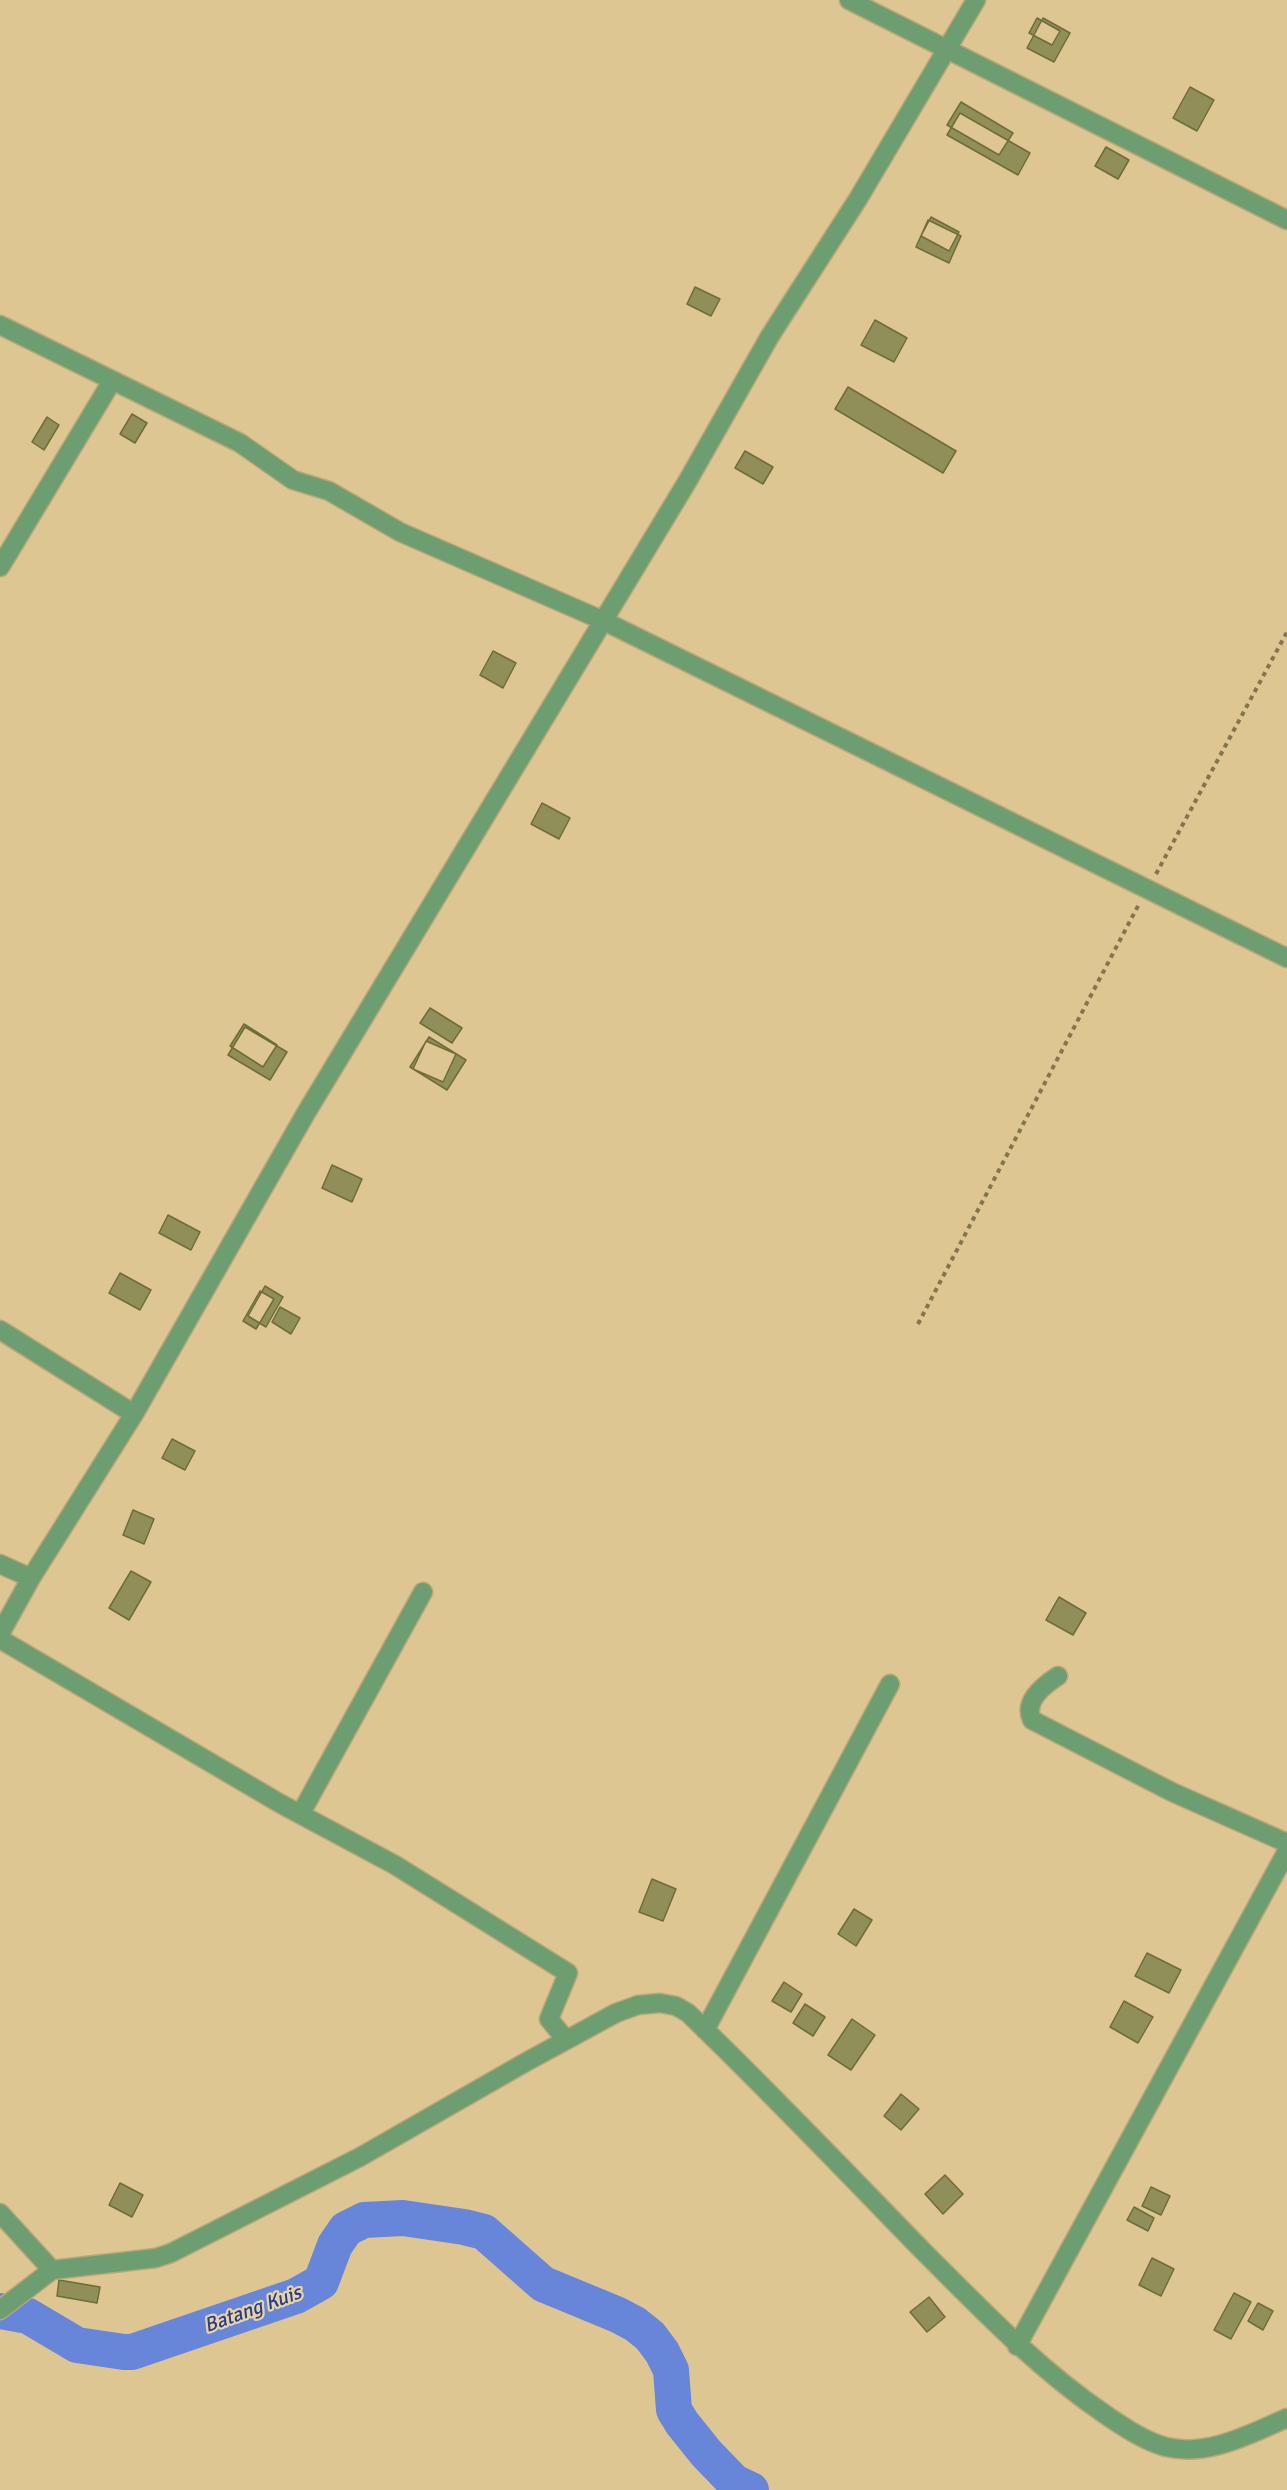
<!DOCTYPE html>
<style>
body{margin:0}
canvas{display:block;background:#ddc691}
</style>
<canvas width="1287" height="2490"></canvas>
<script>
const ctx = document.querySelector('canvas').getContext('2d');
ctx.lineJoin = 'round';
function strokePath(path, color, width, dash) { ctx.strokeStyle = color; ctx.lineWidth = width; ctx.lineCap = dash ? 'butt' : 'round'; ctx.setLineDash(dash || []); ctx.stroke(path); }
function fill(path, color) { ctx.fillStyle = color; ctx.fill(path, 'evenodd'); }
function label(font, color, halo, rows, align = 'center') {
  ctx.font = font + ' Signika,sans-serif'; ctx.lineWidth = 4.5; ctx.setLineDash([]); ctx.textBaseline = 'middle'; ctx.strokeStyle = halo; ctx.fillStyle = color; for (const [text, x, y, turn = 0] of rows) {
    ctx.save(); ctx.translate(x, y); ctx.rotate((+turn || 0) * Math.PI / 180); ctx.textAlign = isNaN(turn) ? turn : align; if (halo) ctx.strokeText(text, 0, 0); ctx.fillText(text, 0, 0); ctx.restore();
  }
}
strokePath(new Path2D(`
 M0,2311L28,2316L77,2345L124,2352H132L296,2296L321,2282L335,2245L346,2229L364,2220L403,2218L464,2227L484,2232L543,2284L618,2315L635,2324L650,2336L662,2352L671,2370L674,2410L682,2423L706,2453L734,2482L751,2490`), '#6786da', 36);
const building = new Path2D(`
 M1037,18L1060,31L1052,45L1029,33Z
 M1043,18L1070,33L1054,62L1027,48Z
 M1190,87L1214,100L1197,131L1173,118Z
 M961,102L1013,133L999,155L947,125Z
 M960,113L1030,153L1018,175L947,135Z
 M1106,147L1129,160L1118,179L1095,166Z
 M931,217L959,232L949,251L921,236Z
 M928,220L961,236L949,263L916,247Z
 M695,287L720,299L711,316L687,304Z
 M875,320L907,338L894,362L861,345Z
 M848,387L956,451L943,473L835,409Z
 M132,414L147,423L135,443L120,434Z
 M47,417L59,425L44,450L32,442Z
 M745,451L773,467L763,484L735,468Z
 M493,651L516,663L503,688L480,675Z
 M542,803L570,818L559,839L531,824Z
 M430,1008L462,1028L452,1043L420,1023Z
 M244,1024L277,1045L263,1067L230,1046Z
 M245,1027L287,1052L270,1080L228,1055Z
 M429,1037L466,1060L447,1090L410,1067Z
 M426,1041L456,1054L443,1082L413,1069Z
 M332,1165L362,1179L352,1202L322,1188Z
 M168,1215L200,1232L191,1250L159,1233Z
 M120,1273L151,1290L140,1310L109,1293Z
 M265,1286L283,1297L266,1327L248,1316Z
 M260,1291L274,1299L256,1329L243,1321Z
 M280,1307L300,1318L291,1334L272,1322Z
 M172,1439L195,1451L185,1470L162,1458Z
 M133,1510L154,1519L144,1544L123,1535Z
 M131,1571L151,1582L129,1620L109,1608Z
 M1059,1597L1086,1613L1073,1635L1046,1620Z
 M652,1879L676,1889L663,1921L639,1912Z
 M854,1909L872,1920L856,1946L838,1934Z
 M1147,1953L1181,1970L1169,1993L1135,1976Z
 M784,1982L802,1994L791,2012L772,2001Z
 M1124,2001L1153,2017L1138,2043L1110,2027Z
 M805,2004L825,2017L813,2036L793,2023Z
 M852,2019L875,2035L851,2070L828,2055Z
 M901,2094L919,2109L901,2130L884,2116Z
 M945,2175L963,2194L943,2214L925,2194Z
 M120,2183L143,2195L132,2217L109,2205Z
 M1151,2187L1170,2196L1161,2215L1142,2206Z
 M1134,2207L1154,2218L1148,2231L1127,2220Z
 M1152,2258L1174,2269L1161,2296L1139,2285Z
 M59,2280L100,2287L97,2303L57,2296Z
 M1234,2293L1251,2302L1231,2339L1214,2330Z
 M929,2297L945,2317L927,2332L910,2312Z
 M1258,2303L1273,2311L1263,2330L1248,2321Z`);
fill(building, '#908f5a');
strokePath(building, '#6e6d38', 1.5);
const minor = new Path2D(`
 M849,0L1287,220
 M0,325L240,443L293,480L329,491L400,532L604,621L1287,958
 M0,567L112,381
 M0,1330L134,1414
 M0,1564L31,1578
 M0,1634L31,1578L134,1414L306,1113L687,482L770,336L858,199L976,0
 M0,1639L281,1804L395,1865L568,1973L549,2019L566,2040
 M1058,1676C1044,1685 1023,1701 1032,1720L1172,1792L1287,1843
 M301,1813L423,1592
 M705,2030L890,1684
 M0,2213L52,2270
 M0,2310L52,2270L156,2258L171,2253L360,2157L526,2062L616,2013L638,2005L660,2003L676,2006L688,2013C769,2091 846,2172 924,2252C982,2310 1038,2369 1106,2415C1124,2427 1144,2441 1166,2447C1208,2457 1250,2434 1287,2418
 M1017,2346L1287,1851`);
strokePath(minor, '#baa677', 21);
strokePath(new Path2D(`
 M1156,874L1287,632
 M918,1324L1139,904`), '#84744f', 4, [4.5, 4.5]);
strokePath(minor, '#6c9e71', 18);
label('italic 20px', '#223c9d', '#ead39e', [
 ["Batang Kuis",253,2310,-20]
]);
</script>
